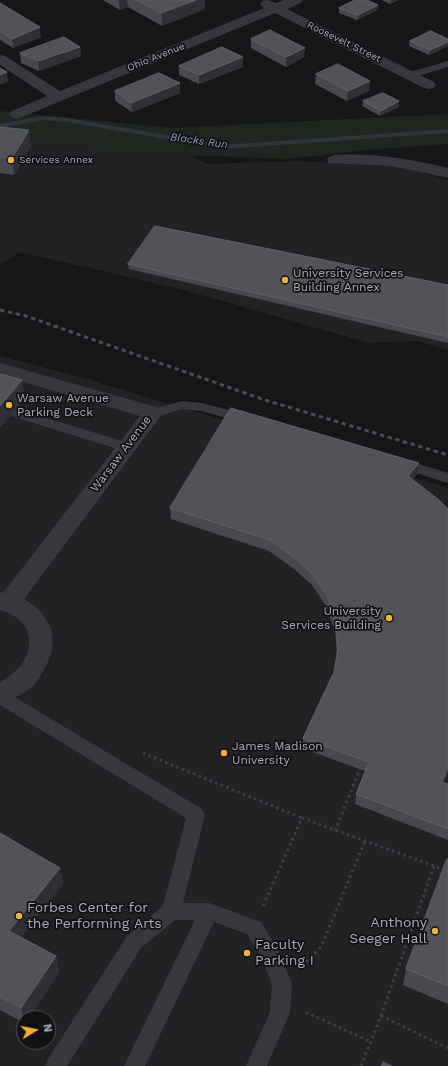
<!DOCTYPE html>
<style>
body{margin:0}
#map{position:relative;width:448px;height:1066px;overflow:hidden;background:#161618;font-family:"Work Sans",sans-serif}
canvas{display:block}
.north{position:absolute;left:16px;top:1010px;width:40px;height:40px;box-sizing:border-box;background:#111113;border:1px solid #4d4f55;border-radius:50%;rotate:80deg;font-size:11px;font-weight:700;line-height:16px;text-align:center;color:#a8adb8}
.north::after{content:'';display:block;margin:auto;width:14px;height:18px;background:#f2b134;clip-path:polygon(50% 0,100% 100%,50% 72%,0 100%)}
</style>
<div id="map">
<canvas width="448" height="1066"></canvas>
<div class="north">N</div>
</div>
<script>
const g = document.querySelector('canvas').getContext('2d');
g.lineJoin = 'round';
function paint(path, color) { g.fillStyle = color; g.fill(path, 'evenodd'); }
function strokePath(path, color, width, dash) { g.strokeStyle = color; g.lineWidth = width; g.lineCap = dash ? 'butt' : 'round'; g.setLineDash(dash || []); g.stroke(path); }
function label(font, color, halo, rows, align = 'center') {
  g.font = font + ' "Work Sans",sans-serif'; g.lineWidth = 3.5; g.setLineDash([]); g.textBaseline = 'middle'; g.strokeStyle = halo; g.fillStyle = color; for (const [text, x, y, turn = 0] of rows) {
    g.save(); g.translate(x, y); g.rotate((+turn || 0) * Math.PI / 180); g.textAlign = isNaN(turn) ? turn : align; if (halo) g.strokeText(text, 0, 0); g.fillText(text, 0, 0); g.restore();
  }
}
const built = new Path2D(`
 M0,119L174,146L206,164L299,161L397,166L448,180V350L416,341L369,343L184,290L20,252L0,265Z
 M0,356L77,376L448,488V1066H0ZM24,1018H48V1042H24Z`);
const green = new Path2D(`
 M0,111L172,128L448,114V144L378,149L288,159L133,153L0,136Z`);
const stream = new Path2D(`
 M42,116L67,118L223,145L448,129V133L223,149L67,122L42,120L0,128V124Z`);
const path = new Path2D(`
 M143,753L302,818
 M335,831L360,769
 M263,906L302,818L448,871
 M302,966L321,947L365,841
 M306,1012L371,1042
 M381,1016L448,1048
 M361,1066L381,1016L434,866`);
const lane = new Path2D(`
 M448,61V67L411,78L406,75L407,73Z
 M182,401L202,403L252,416L254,419L252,422L247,424L202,411L182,409L153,418L148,416L146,413L148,410Z
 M13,408L132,444L134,447L132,450L127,452L8,415L6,412L8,409Z
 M399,458L448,473V483L394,466L392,463L394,460Z
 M0,690L6,692L202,809L205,815L183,903H209L261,922L277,948L292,984L290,1012L267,1066H246L270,1012L272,984L262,959L247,934L214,922L145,1066H124L195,920H175L141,948L67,1066H45L48,1059L127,936L163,906L186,818L0,705Z`);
const street = new Path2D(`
 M267,0L276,3L284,0H303L301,3L287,9L434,82L436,85L434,88L429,89L424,88L275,13L22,117L17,119L12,117L9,114L12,111L47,96L0,65V55L5,56L60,91L264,8L260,4L262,1Z
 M335,155C374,153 410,159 448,168V178L392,166L329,163L327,160L329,157Z
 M0,363L160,408L163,413L24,599C53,615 61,643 43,671C40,676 37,682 33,686C24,694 11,699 0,703V682C35,665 43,622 0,610V592L3,593L140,416L0,375Z`);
const rail = new Path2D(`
 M0,310L26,316L265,400L448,455`);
const wall = new Path2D(`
 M103,0H205V9L162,26L128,7L120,10Z
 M382,0H399L390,4Z
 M0,3L41,37L13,48L0,40Z
 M378,5L377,10L357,20L339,13V8Z
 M251,39L304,57L286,67L251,48Z
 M448,39V46L429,55L409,46L410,41Z
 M80,47L81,56L39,71L21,63L20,53Z
 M179,66L243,67L199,84L179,75Z
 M316,74L369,91L347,101L315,84Z
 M180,83V93L132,112L115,101V91Z
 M363,101L399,107L380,116L362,106Z
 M0,127L31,146L14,175L0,173Z
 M128,264L448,285V343L129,269Z
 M419,463L418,473L413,479L444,783L448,784V840L355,804L356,794L365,771L302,748L303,738L334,672L337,655L335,631L326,606L312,585L293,568L269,551L171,519L170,508Z
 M0,833L60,868L63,884L21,937L56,956L59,972L29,1018H24V1023L0,1010Z
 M448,859V1004L403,985L406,969Z`);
const shadedWall = new Path2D(`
 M119,0H127L128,7L120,10Z
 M196,0H205V9L162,26L161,13Z
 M391,0H399L390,4Z
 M378,5L377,10L357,20L358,15Z
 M40,27L41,37L13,48L12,39Z
 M448,42V46L429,55L430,50Z
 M80,47L81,56L39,71L38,61Z
 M305,48L304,57L286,67V57Z
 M243,57V67L199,84V75Z
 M7,72L8,82L0,85V75Z
 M370,81L369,91L347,101L348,91Z
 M180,83V93L132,112L131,103Z
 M399,101V107L380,116L381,111Z
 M29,130L31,146L14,175L12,158Z
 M22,380L25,398L0,428V406Z
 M419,463L418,473L406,486L408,476Z
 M448,768V773L440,792L442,782Z
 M60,868L63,884L13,947L9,931Z
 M56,956L59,972L29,1018H24V1020L21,1008Z`);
const building = new Path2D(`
 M137,0H196L161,13Z
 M355,0H367L378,5L358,15L339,8Z
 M0,3L40,27L12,39L0,31Z
 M270,30L305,48L286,57L251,39Z
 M431,31L448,39V42L430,50L410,41Z
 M64,37L80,47L38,61L20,53Z
 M222,47L243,57L199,75L179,66Z
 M338,64L370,81L348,91L316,74Z
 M0,68L7,72L0,75Z
 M159,73L180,83L131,103L115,91Z
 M383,93L399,101L381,111L363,101Z
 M0,127L29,130L12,158L0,157Z
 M155,226L448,285V337L128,264Z
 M0,374L22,380L0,406Z
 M231,408L419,463L408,476L439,500L448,509V768L442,782L448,784V829L356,794L369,762L303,738L334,672L338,648L336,621L327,595L313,575L294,557L270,540L170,508Z
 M0,833L60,868L9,931L56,956L21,1008L0,997Z
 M447,859H448V986L406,969Z
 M383,1062L392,1066H382Z`);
const markers = [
 [11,160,4,"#f2b134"],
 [285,280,4,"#f2b134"],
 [9,405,4,"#f2b134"],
 [389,618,4,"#f2b134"],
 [224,753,4,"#f2b134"],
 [19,916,4,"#f2b134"],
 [435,931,4,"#f2b134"],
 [247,953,4,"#f2b134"]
];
const farStreetnames = [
 ["Roosevelt Street",344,42,26],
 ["Ohio Avenue",156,57,-22]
];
const farPoinames = [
 ["Services Annex",19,160]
];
const farWaternames = [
 ["Blacks Run",199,141,8]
];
const poiNames = [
 ["University Services",293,273],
 ["Building Annex",293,287],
 ["Warsaw Avenue",17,398],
 ["Parking Deck",17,412],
 ["University",381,611,"right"],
 ["Services Building",381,625,"right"],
 ["James Madison",232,746],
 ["University",232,760]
];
const streetNames = [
 ["Warsaw Avenue",121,454,-53]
];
const nearPoinames = [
 ["Forbes Center for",27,908],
 ["the Performing Arts",27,924],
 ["Anthony",427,923,"right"],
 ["Seeger Hall",427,939,"right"],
 ["Faculty",255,945],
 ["Parking I",255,961]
];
paint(built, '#222225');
paint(green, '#1e261f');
paint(stream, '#2c353c');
strokePath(path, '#3d3f44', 3, [2.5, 3.5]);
paint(lane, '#37383d');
paint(street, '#37383d');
strokePath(rail, '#4a4c52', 3, [4.5, 3.5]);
paint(wall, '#47494d');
paint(shadedWall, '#2f3033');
paint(building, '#525359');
strokePath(building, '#5f6168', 1);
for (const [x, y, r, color] of markers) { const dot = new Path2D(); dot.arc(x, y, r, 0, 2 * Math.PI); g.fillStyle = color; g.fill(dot); strokePath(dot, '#111113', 1.5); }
label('10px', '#a8adb8', '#111113', farStreetnames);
label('10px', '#a8adb8', '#111113', farPoinames, 'left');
label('italic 11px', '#7f9bb3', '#111113', farWaternames);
label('12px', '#a8adb8', '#111113', poiNames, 'left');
label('12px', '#a8adb8', '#111113', streetNames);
label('14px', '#a8adb8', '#111113', nearPoinames, 'left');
</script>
